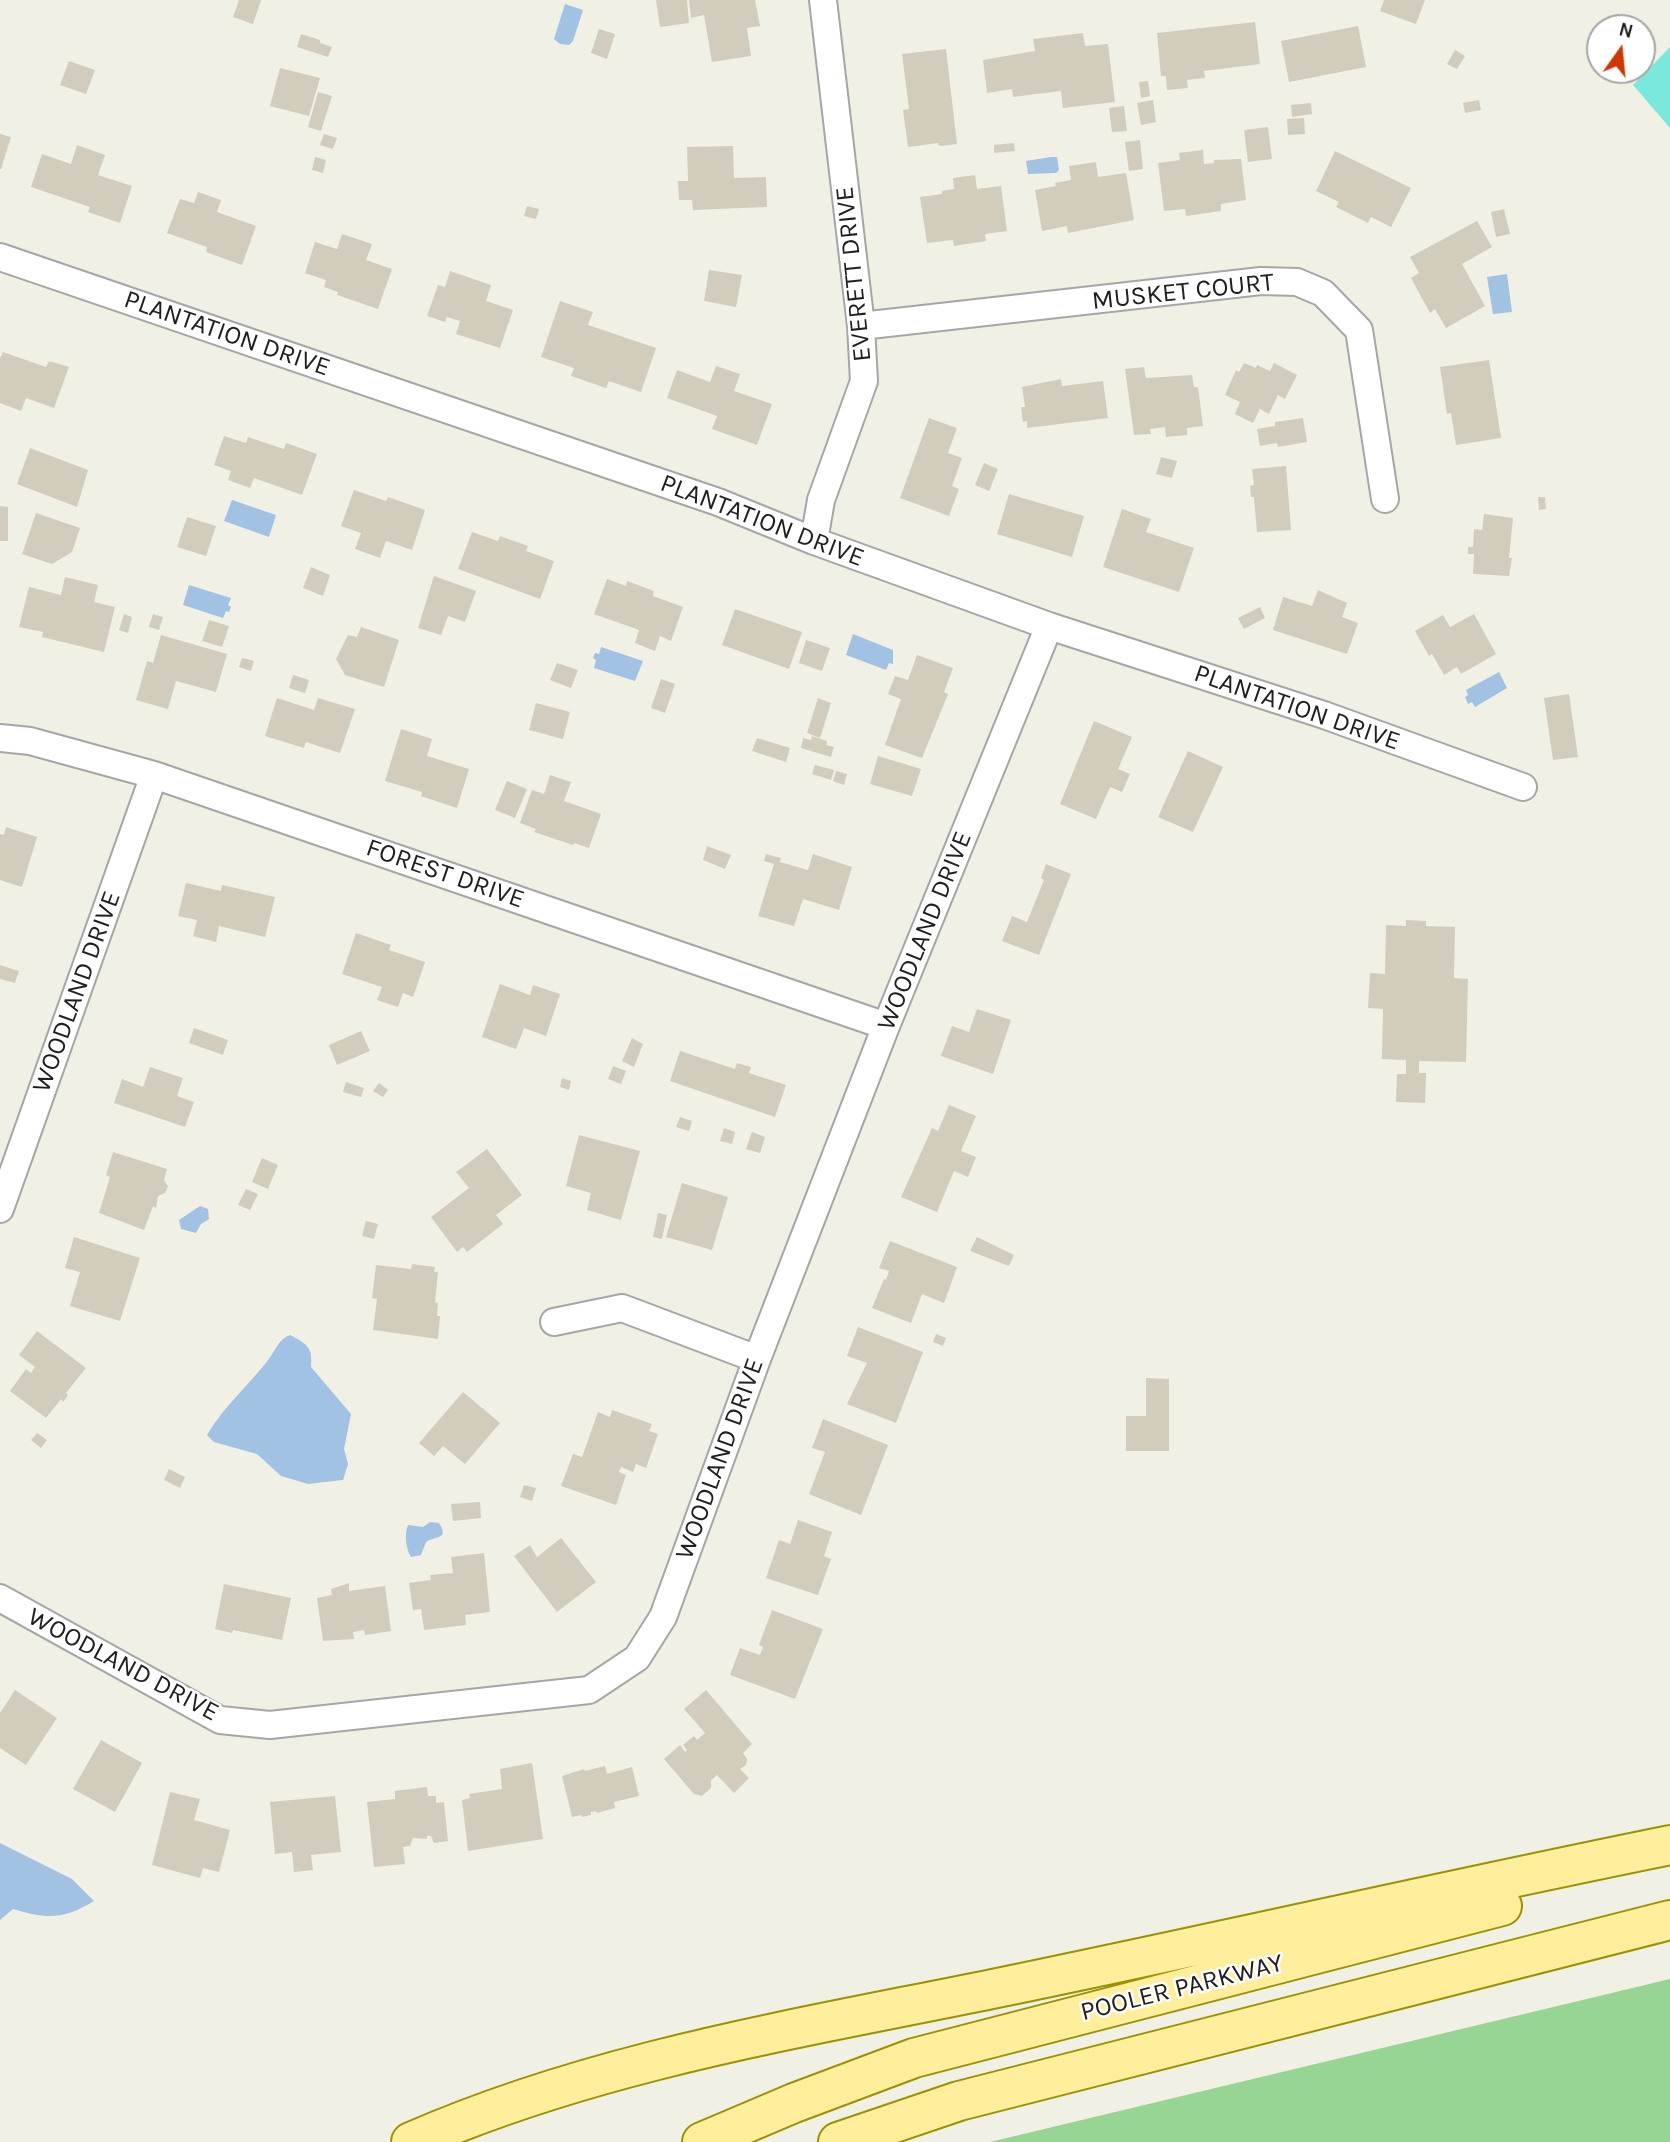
<!DOCTYPE html>
<style>
body{margin:0}
#map{position:relative;width:1670px;height:2142px;overflow:hidden;background:#f1f0e5;font-family:Karla,sans-serif}
canvas{display:block}
.north{position:absolute;left:1586px;top:14px;width:70px;height:70px;box-sizing:border-box;background:#fff;border:2px solid #a5a5a5;border-radius:50%;rotate:15deg;font-size:19px;font-weight:700;line-height:28px;text-align:center;color:#1f1f1f}
.north::after{content:'';display:block;margin:auto;width:24px;height:32px;background:#cf3800;clip-path:polygon(50% 0,100% 100%,50% 72%,0 100%)}
</style>
<div id="map">
<canvas width="1670" height="2142"></canvas>
<div class="north">N</div>
</div>
<script>
const g = document.querySelector('canvas').getContext('2d');
g.lineJoin = 'round';
function paint(path, color) { g.fillStyle = color; g.fill(path, 'evenodd'); }
function strokePath(path, color, width, dash) { g.strokeStyle = color; g.lineWidth = width; g.lineCap = dash ? 'butt' : 'round'; g.setLineDash(dash || []); g.stroke(path); }
function label(font, color, halo, rows, align = 'center') {
  g.font = font + ' Karla,sans-serif'; g.lineWidth = 5; g.setLineDash([]); g.textBaseline = 'middle'; g.strokeStyle = halo; g.fillStyle = color; for (const [text, x, y, turn = 0] of rows) {
    g.save(); g.translate(x, y); g.rotate((+turn || 0) * Math.PI / 180); g.textAlign = isNaN(turn) ? turn : align; if (halo) g.strokeText(text, 0, 0); g.fillText(text, 0, 0); g.restore();
  }
}
const forest = new Path2D(`
 M1670,1979V2142H990Z`);
const pitch = new Path2D(`
 M1670,47V128L1633,85Z`);
const water = new Path2D(`
 M565,4L583,10L573,41L569,45L560,44L554,39Z
 M1051,157H1057L1059,170L1056,173L1028,174L1026,161Z
 M1507,274L1512,312L1493,314L1487,277Z
 M232,500L276,515L269,537L224,521Z
 M189,585L231,598L228,605L231,607L229,612L226,611L223,618L183,605Z
 M853,634L893,650V664L889,663L886,670L846,655Z
 M601,647L643,661L635,681L594,668L596,660L593,658L595,653L599,654Z
 M1499,672L1507,688L1475,707L1472,702L1468,704L1465,697L1468,695L1466,690Z
 M200,1206L208,1209L209,1219L201,1224L196,1233L181,1229L179,1220Z
 M290,1335C307,1344 313,1347 311,1367L351,1414L344,1449L348,1464L343,1480L308,1484L281,1476L257,1454L214,1442L207,1435C224,1406 249,1385 269,1359C276,1349 279,1339 290,1335Z
 M430,1522L439,1523C450,1540 434,1536 426,1542L421,1555L411,1557C406,1549 404,1534 408,1525L423,1527Z
 M0,1843L72,1879L94,1901C63,1920 47,1919 13,1909L0,1920Z`);
const building = new Path2D(`
 M239,0H261L253,24L233,17Z
 M656,0H687L689,23L660,27Z
 M689,0H755L760,26L747,28L751,56L712,62L704,15L691,18Z
 M1384,0H1425L1416,24L1380,11Z
 M1255,22L1260,64L1204,71L1205,78L1187,80L1188,88L1167,90L1166,76H1161L1157,33Z
 M1358,26L1366,67L1289,82L1281,41Z
 M599,29L615,34L607,59L591,53Z
 M1083,33L1085,46L1108,44L1115,102L1063,108L1061,91L1013,97L1012,89L987,93L983,60L1035,51L1033,39Z
 M301,34L320,40V43L332,47L328,57L297,47Z
 M946,49L957,144L939,146L938,143L908,147L903,110L909,109L902,54Z
 M1455,50L1465,56L1457,69L1447,64Z
 M69,61L95,70L86,94L60,85Z
 M280,68L320,78L309,116L270,106Z
 M1148,81L1150,96L1141,98L1139,82Z
 M318,92L332,96L321,131L308,127Z
 M1153,100L1156,122L1141,125L1137,103Z
 M1479,100L1481,110L1465,113L1463,103Z
 M1311,103L1312,114L1292,117L1291,105Z
 M1124,106L1127,131L1112,132L1109,108Z
 M1304,118L1305,134L1288,135L1287,119Z
 M1268,127L1272,159L1248,162L1244,130Z
 M0,134L11,137L1,169H0Z
 M324,134L337,138L333,149L320,145Z
 M1140,140L1143,169L1129,171L1125,142Z
 M1014,143L1015,151L994,153V145Z
 M77,145L105,155L98,175L132,186L120,223L88,212L90,207L31,187L42,154L71,164Z
 M733,146L734,178L766,177L767,207L693,210L692,200H679L678,181H688L687,147Z
 M1203,150L1204,164L1214,163V160L1241,159L1246,200L1221,204V211L1186,216L1185,209L1164,211L1158,163L1180,160L1179,153Z
 M1335,151L1411,188L1391,227L1371,217L1368,223L1336,207L1339,202L1316,191Z
 M315,157L326,160L323,173L312,170Z
 M1096,162L1098,177L1126,173L1134,220L1068,233L1067,226L1042,231L1035,190L1056,186L1055,183L1071,180L1069,166Z
 M975,175L977,189L1001,186L1007,231L985,234L986,241L954,246L953,240L927,243L920,197L942,194V191L954,189L953,178Z
 M198,192L221,200L217,212L256,226L242,265L206,252L207,247L167,233L180,199L194,203Z
 M527,206L539,209L536,219L524,216Z
 M1504,209L1510,234L1496,237L1491,212Z
 M1477,221L1492,247L1462,264L1485,306L1446,328L1435,309L1430,313L1411,278L1419,273L1410,257Z
 M342,234L372,244L366,260L392,269L378,309L337,295L338,292L324,287L326,280L305,273L315,242L337,249Z
 M709,270L742,275L736,307L704,301Z
 M450,271L491,285L486,301L513,310L500,348L456,334L460,321L447,317L445,322L427,316L438,285L445,287Z
 M560,301L593,312L588,325L656,348L641,392L609,381L606,388L571,376L574,368L541,357Z
 M3,352L46,367L49,361L69,367L54,408L26,398L21,411L0,403V358Z
 M1489,360L1501,438L1456,445L1451,413L1447,414L1440,367Z
 M1244,363L1256,368L1257,365L1270,371L1274,363L1297,375L1285,399L1278,395L1269,414L1260,409L1253,423L1235,414L1240,402L1225,395L1236,370L1239,372Z
 M716,366L740,374L734,391L772,404L757,445L712,429L717,416L667,398L677,370L710,382Z
 M1144,367L1146,378L1192,375L1194,387H1198L1203,426L1187,428V435L1166,437L1165,427L1150,429L1151,434L1134,435L1125,369Z
 M1061,379L1062,386L1103,381L1108,418L1027,428V421L1023,422L1021,407H1025L1022,387Z
 M929,418L957,428L948,453L962,458L952,486L959,489L949,516L900,498Z
 M1303,418L1307,442L1278,447L1277,443L1260,446L1257,429L1275,426V422Z
 M224,436L246,443L248,437L284,449L286,443L317,454L302,495L254,478L250,488L228,480L231,471L214,465Z
 M30,448L88,470L77,507L17,484Z
 M1161,457L1177,461L1172,478L1156,474Z
 M984,463L998,469L989,491L975,485Z
 M1286,466L1291,530L1257,532L1254,497H1251L1250,486L1254,485L1252,469Z
 M354,490L386,501L388,497L425,510L412,550L386,541L380,558L355,549L361,533L341,526Z
 M1009,494L1084,516L1072,557L997,534Z
 M1538,497H1545L1546,509L1539,510Z
 M0,506L8,507V541H0Z
 M1122,509L1151,519L1146,532L1194,548L1179,592L1103,567Z
 M36,513L80,528L72,552L52,564L22,554Z
 M1484,514L1513,518L1509,558H1512L1509,576L1473,574L1474,554H1468V547H1473L1474,529L1482,530Z
 M187,517L216,526L206,556L177,547Z
 M472,532L498,541L500,536L528,546L526,551L554,561L540,599L458,569Z
 M311,567L330,575L323,596L303,588Z
 M434,576L476,591L465,622L448,616L441,635L418,628Z
 M65,577L98,585L94,602L115,607L104,652L42,637L43,632L19,627L29,587L61,595Z
 M607,579L626,586L627,581L654,591L653,596L683,607L671,641L660,636L655,651L635,643L639,630L594,614Z
 M1318,590L1347,603L1342,617L1358,623L1347,654L1273,630L1283,597L1312,606Z
 M1260,607L1265,618L1244,629L1238,618Z
 M735,609L802,632L789,669L722,645Z
 M124,614L132,617L128,633L119,630Z
 M153,614L163,617L159,630L149,627Z
 M1474,614L1496,654L1461,674L1457,667L1444,675L1432,654L1429,656L1415,631L1443,615L1450,627Z
 M209,620L229,626L222,647L202,641Z
 M361,627L399,640L384,687L345,675L336,659L348,635L357,637Z
 M161,635L227,654L216,692L176,681L168,709L136,700L147,661L153,663Z
 M806,640L830,648L822,671L799,663Z
 M917,655L953,668L944,692L948,694L922,758L885,745L901,699L888,694L895,676L908,680Z
 M242,658L254,661L251,671L239,667Z
 M557,663L578,670L571,688L550,680Z
 M293,675L309,680L305,693L289,688Z
 M661,679L675,684L665,713L651,708Z
 M1569,694L1578,757L1553,760L1544,698Z
 M277,698L314,710L318,698L355,709L340,753L306,742L304,748L265,736Z
 M818,698L831,703L820,738L807,733Z
 M536,703L570,712L563,739L529,730Z
 M1094,721L1132,737L1118,769L1130,774L1122,792L1110,787L1096,819L1060,804Z
 M401,729L432,739L427,756L469,769L457,808L421,796L422,792L385,781Z
 M812,736L827,741L826,745L834,747L831,757L801,748L803,738L811,740Z
 M757,738L790,748L786,762L752,751Z
 M1188,751L1223,767L1193,832L1158,817Z
 M878,756L921,769L912,796L870,784Z
 M815,765L834,770L831,780L812,774Z
 M836,771L847,774L844,785L833,781Z
 M550,775L571,782L564,801L601,814L589,848L574,843L573,845L534,832L536,829L520,823L532,790L544,794Z
 M507,781L527,789L515,818L495,810Z
 M6,827L37,837L22,887L0,880V834L4,835Z
 M707,846L731,855L725,869L703,860Z
 M766,854L781,858L780,862L808,870L813,854L852,867L839,910L803,899L794,926L758,916L774,864L764,861Z
 M1046,864L1071,874L1039,955L1002,941L1012,916L1027,922L1044,880L1041,878Z
 M186,883L221,891L222,885L275,897L265,937L219,926L216,942L193,936L197,920L178,916Z
 M1406,920L1426,921V926L1455,927L1454,978L1468,979L1466,1062L1419,1061V1073H1426L1425,1103L1396,1102L1397,1074H1406V1060L1382,1059L1383,1009L1368,1008L1370,973L1385,974L1386,925L1406,926Z
 M356,933L391,945L389,950L425,962L413,997L403,993L398,1007L377,1000L382,987L342,974Z
 M0,965L19,971L15,983L0,979Z
 M500,984L530,995L533,985L560,994L546,1036L524,1028L516,1049L482,1037Z
 M977,1009L1011,1020L993,1074L941,1056L952,1026L969,1032Z
 M194,1028L228,1040L223,1055L189,1043Z
 M361,1031L370,1051L337,1065L329,1045Z
 M632,1038L643,1044L634,1067L622,1061Z
 M680,1051L735,1069L737,1063L751,1067L749,1073L786,1085L775,1117L670,1081Z
 M613,1066L626,1071L621,1084L608,1079Z
 M150,1067L183,1078L177,1096L194,1102L185,1127L114,1103L122,1079L143,1087Z
 M562,1078L571,1081L569,1090L560,1087Z
 M346,1082L364,1088L361,1097L343,1092Z
 M379,1083L388,1090L383,1097L373,1091Z
 M949,1105L976,1116L961,1151L976,1157L968,1177L954,1171L937,1212L901,1197L932,1128L938,1131Z
 M680,1117L692,1121L689,1131L676,1127Z
 M724,1128L735,1132L732,1144L720,1141Z
 M752,1132L765,1137L760,1153L746,1149Z
 M579,1135L640,1151L621,1220L587,1210L591,1193L566,1186Z
 M487,1149L522,1195L496,1215L503,1224L467,1252L463,1247L457,1252L431,1217L469,1188L456,1172Z
 M113,1152L167,1169L164,1180L168,1186L165,1193L158,1196L156,1208L153,1206L144,1230L99,1213L110,1177L106,1175Z
 M262,1158L278,1165L268,1189L252,1182Z
 M682,1183L728,1197L712,1250L666,1237Z
 M246,1189L258,1194L250,1210L238,1205Z
 M658,1213L667,1215L662,1239L653,1237Z
 M366,1221L378,1224L374,1239L362,1236Z
 M74,1237L140,1258L120,1321L70,1306L80,1272L65,1268Z
 M977,1237L1014,1255L1009,1266L970,1251Z
 M890,1241L957,1267L944,1303L922,1294L911,1323L872,1308L884,1279L886,1280L889,1271L879,1268Z
 M412,1264L435,1267L434,1272H438L435,1302L438,1303L437,1316H440L438,1339L373,1330L377,1299L372,1298L376,1265L411,1269Z
 M858,1327L923,1352L896,1423L847,1404L867,1363L847,1356Z
 M37,1331L86,1368L66,1393L68,1395L63,1402L61,1399L46,1418L10,1391L26,1369L31,1373L35,1367L19,1355Z
 M936,1334L946,1338L943,1346L933,1342Z
 M1146,1378L1169,1379V1451H1126V1416H1146Z
 M463,1392L500,1423L465,1464L443,1446L434,1456L419,1443Z
 M612,1410L652,1424L649,1431L658,1434L646,1468L636,1464L633,1472L621,1467L619,1472L626,1475L616,1505L561,1486L573,1454L582,1457L598,1412L610,1417Z
 M823,1419L888,1445L861,1515L809,1494L825,1452L812,1448Z
 M37,1433L47,1440L41,1448L31,1440Z
 M169,1469L185,1477L180,1488L164,1480Z
 M524,1485L536,1488L532,1501L520,1497Z
 M480,1502L481,1518L453,1521L451,1504Z
 M798,1520L832,1532L824,1556L831,1559L818,1595L766,1578L779,1540L790,1544Z
 M561,1538L596,1582L557,1612L514,1556L530,1545L537,1557Z
 M484,1553L490,1612L465,1615L466,1625L424,1630L421,1609L413,1610L409,1583L431,1580L430,1575L453,1573L451,1557Z
 M349,1583V1591L385,1586L391,1631L365,1635L364,1630L353,1632L354,1639L323,1641L317,1598L332,1595L331,1589Z
 M224,1584L291,1598L282,1640L233,1630L232,1633L215,1629Z
 M772,1610L823,1629L795,1699L730,1675L740,1648L760,1655L763,1647L759,1645Z
 M15,1690L57,1718L26,1765L0,1748V1713Z
 M706,1690L752,1744L743,1753L747,1759L746,1765L740,1769L749,1778L734,1793L717,1775L711,1780V1788L702,1796L694,1794L664,1759L680,1745L685,1752L687,1750L683,1745L694,1736L697,1740L705,1733L684,1709Z
 M101,1740L142,1763L115,1812L73,1789Z
 M532,1763L543,1839L468,1851L462,1800L470,1798L469,1794L502,1789L500,1769Z
 M605,1766L607,1774L632,1767L639,1796L614,1802L615,1808L597,1813L596,1811L591,1812V1815L582,1817L581,1815L572,1817L562,1776L584,1769L585,1771Z
 M427,1787L428,1796H436V1803L444,1802L448,1841L434,1843L431,1836H427V1839L413,1838L410,1846L403,1847L405,1864L374,1867L367,1802L395,1799V1791Z
 M170,1792L200,1799L194,1820L230,1830L219,1872L203,1868L200,1878L152,1865Z
 M335,1796L341,1852L311,1855L313,1870L294,1872L292,1852L275,1854L270,1802Z`);
const street = new Path2D(`
 M0,257L718,502L814,541L1049,626L1324,715L1523,787
 M861,326L1261,281L1297,282L1323,293L1359,330L1385,499
 M814,541L821,500L864,381L861,326L823,0
 M0,738L30,741L154,775L886,1026
 M0,1209L154,775
 M554,1322L622,1308L757,1359
 M0,1598L220,1720L270,1725L589,1690L637,1658L663,1617L757,1359L886,1026L1049,626`);
const primary = new Path2D(`
 M411,2142C598,2060 803,2028 1002,1987C1225,1941 1447,1890 1670,1845
 M702,2142L794,2103L914,2058L1502,1906
 M838,2142L959,2101L1670,1920`);
const streetNames = [
 ["EVERETT DRIVE",854,274,-96],
 ["MUSKET COURT",1183,292,-6],
 ["PLANTATION DRIVE",227,334,19],
 ["PLANTATION DRIVE",762,521,21],
 ["PLANTATION DRIVE",1297,708,19],
 ["FOREST DRIVE",445,874,19],
 ["WOODLAND DRIVE",925,931,-68],
 ["WOODLAND DRIVE",77,992,-70],
 ["WOODLAND DRIVE",720,1459,-70],
 ["WOODLAND DRIVE",123,1665,28],
 ["POOLER PARKWAY",1182,1988,-14]
];
paint(forest, '#97d595');
paint(pitch, '#7be8dc');
paint(water, '#a1c2e3');
paint(building, '#d2ccbd');
strokePath(street, '#a6a6a6', 30);
strokePath(primary, '#9b9200', 42);
strokePath(street, '#fff', 26);
strokePath(primary, '#ffef9c', 38);
label('26px', '#1f1f1f', '#fff', streetNames);
</script>
